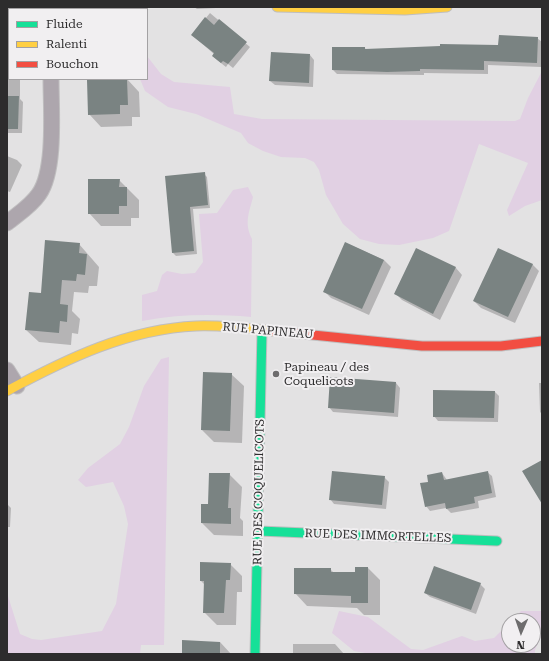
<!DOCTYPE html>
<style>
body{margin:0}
#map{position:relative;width:549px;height:661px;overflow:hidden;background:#e3e2e3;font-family:"Roboto Serif",serif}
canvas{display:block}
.frame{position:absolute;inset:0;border:8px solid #2d2c2d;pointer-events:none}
.legend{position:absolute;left:8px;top:8px;width:140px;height:72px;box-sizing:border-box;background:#f1eff1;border:1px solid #a3a1a3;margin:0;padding:5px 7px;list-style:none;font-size:12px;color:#2d2c2d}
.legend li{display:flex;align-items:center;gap:8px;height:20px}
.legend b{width:20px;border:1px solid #a3a1a3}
.north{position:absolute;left:501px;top:613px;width:40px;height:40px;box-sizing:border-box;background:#f1eff1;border:1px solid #a3a1a3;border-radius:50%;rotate:182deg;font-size:11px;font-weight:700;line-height:16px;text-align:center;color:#2d2c2d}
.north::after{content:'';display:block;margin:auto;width:14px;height:18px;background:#6d6c6d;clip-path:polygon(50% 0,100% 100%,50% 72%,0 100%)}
</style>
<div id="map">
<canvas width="549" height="661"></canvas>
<div class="frame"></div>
<ul class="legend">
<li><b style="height:5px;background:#16e098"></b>Fluide</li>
<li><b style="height:5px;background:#ffcf43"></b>Ralenti</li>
<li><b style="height:5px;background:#f24e42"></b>Bouchon</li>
</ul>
<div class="north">N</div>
</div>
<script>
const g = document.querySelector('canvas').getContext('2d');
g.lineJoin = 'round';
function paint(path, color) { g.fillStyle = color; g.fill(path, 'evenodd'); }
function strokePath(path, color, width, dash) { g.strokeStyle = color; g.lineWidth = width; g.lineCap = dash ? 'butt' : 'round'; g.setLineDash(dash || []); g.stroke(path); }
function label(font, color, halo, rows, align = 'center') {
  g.font = font + ' "Roboto Serif",serif'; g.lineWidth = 4; g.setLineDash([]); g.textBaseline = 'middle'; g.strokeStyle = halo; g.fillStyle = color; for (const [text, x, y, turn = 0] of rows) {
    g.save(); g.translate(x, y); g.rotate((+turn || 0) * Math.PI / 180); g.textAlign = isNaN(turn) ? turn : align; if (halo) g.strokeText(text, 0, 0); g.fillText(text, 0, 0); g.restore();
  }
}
const green = new Path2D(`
 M147,56L161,74L174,82L230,87L234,114L262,119L515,121L520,119L528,98L542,71V200L525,206L509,216L507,210L528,163L479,144L449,231L433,238L399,245L379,244L360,239L343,224L326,195L319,170L314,162L305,158L281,157L263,151L248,143L241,133L196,114L168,107L145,91L140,79H147Z
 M248,187L253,197C249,213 244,223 252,239L251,317C214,314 179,314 142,321V295L157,291L162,275L167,271L182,274L195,273L203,262L199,214L217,213L233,190Z
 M169,357L164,645H141L140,654H7V593L20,634L32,639L41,640L102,631L116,604L128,524L124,506L113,482L86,487L78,480L88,468L120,444L129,427L144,386L161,359Z
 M339,611L368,617L411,649L423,650L462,636L475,641L494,638L509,623V645H533V621H511L521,611H542V634L535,650V654H371L354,651L332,633Z`);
const shadow = new Path2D(`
 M194,7H216V8L197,9Z
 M210,13L250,47L233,68L228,64L226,67L217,60L213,56L214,54L192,35Z
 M537,38L542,42L541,67L488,65V74L424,73V75L337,74L333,70L365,48L366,50L499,46Z
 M7,45H9V79H20V99L23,102L22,133H7Z
 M310,55L314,60L313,87L275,85L270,81Z
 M92,79H127L139,92L140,117H132V126L101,127L89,114Z
 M7,156L17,160L22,165L10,192L7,191Z
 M204,174L207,177L210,208L193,209L197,254L176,256L173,253L166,177Z
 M119,180L139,200V218H131V226H101L89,213Z
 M346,243L384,260L391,267L369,315L331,298L324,291Z
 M79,244L99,267L97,286H89L88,293L74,292L72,311L80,319L78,334L72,333L71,345L39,342L26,330L42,294Z
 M417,249L456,268L462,275L440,320L402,300L395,293Z
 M532,264L539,271L515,323L481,308L474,301Z
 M231,374L244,386L242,443L214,442L202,430Z
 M396,383L400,388L398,417L333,412L329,407Z
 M539,383H542V414L540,412Z
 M495,392L499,396L498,422L438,421L434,416Z
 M487,472L492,476L496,497L478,501L479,508L451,513L446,508L430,511L426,506L429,483L442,473L447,480Z
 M229,474L242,487L240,518L243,521V536L214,535L202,523L209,505Z
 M384,477L389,482L386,509L334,504L330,499Z
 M7,504L11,508L10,527H7Z
 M230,564L242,576V592H237L236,625H217L204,612L205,585L201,581Z
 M368,568L380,580V615H364L357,608L307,606L295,593L330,569L334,573H356Z
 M480,584L485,589L476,614L430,597L425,593Z
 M220,642L231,654H183Z
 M293,644H335L344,654H293Z`);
const building = new Path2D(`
 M205,17L214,25L219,19L247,42L228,64L223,61L221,63L212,56L214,53L191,35Z
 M499,35L538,37L537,63L484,61V70L420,69V71L387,72L332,70V47H365V49L440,46V44L498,45Z
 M271,52L310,54L309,83L269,81Z
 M127,79L128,105H120V114L88,115L87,80Z
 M7,96H19L18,129H7Z
 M205,172L208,205L190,207L194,251L172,253L165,176Z
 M88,179H120L119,187H127V206H119V214H88Z
 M45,240L80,243L79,253L87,254L85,275L77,274L76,281L62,280L60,304L68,305L67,322L60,321L59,333L25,330L29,292L41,293Z
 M345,242L384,260L362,309L323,292Z
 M416,248L456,267L433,314L394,294Z
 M498,248L533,264L508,317L473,301Z
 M203,372L232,373L230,431L201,430Z
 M330,377L396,382L394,413L328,408Z
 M433,390L495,391L494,418L433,417Z
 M542,460V504L522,471Z
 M332,471L385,476L382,505L329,500Z
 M488,471L492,493L474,497L475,503L446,509L445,503L425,507L420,483L428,482L427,475L442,472L444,480Z
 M209,473H230L228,508H231V524L201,523V504H208Z
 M200,562L231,563L230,580H226L224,613H203L204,581H200Z
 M434,566L481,583L471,610L424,593Z
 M355,567H368V603H351V596L294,594V568H331V572H355Z
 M182,640L220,642V654H182Z`);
const street = new Path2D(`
 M38,7L39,9
 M7,223C18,214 31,206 39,194C56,170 51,109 51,79
 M7,370L17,386`);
const fast = new Path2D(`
 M259,531L497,541
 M255,654L262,330`);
const slow = new Path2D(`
 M277,7L405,10L447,7
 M7,391C66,359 128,329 196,326C222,325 247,328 273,331`);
const jam = new Path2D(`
 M273,331L422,346H501L542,341`);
const markers = [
 [276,374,4,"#6d6c6d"]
];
const streetNames = [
 ["RUE PAPINEAU",268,331,5],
 ["RUE DES COQUELICOTS",259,492,-89],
 ["RUE DES IMMORTELLES",378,536,2]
];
const poiNames = [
 ["Papineau / des",284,367],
 ["Coquelicots",284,381]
];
paint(green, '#e1d0e3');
paint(shadow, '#0003');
paint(building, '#7a8382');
strokePath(street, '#bfbebf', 17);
strokePath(fast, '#bfbebf', 11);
strokePath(slow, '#bfbebf', 11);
strokePath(jam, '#bfbebf', 11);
strokePath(street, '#ada6ad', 15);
strokePath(fast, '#16e098', 9);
strokePath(slow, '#ffcf43', 9);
strokePath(jam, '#f24e42', 9);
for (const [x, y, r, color] of markers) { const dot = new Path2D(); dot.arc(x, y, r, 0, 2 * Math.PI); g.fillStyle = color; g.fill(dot); strokePath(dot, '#f1eff1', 1.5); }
label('12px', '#2d2c2d', '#f1eff1', streetNames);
label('12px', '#2d2c2d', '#f1eff1', poiNames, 'left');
</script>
